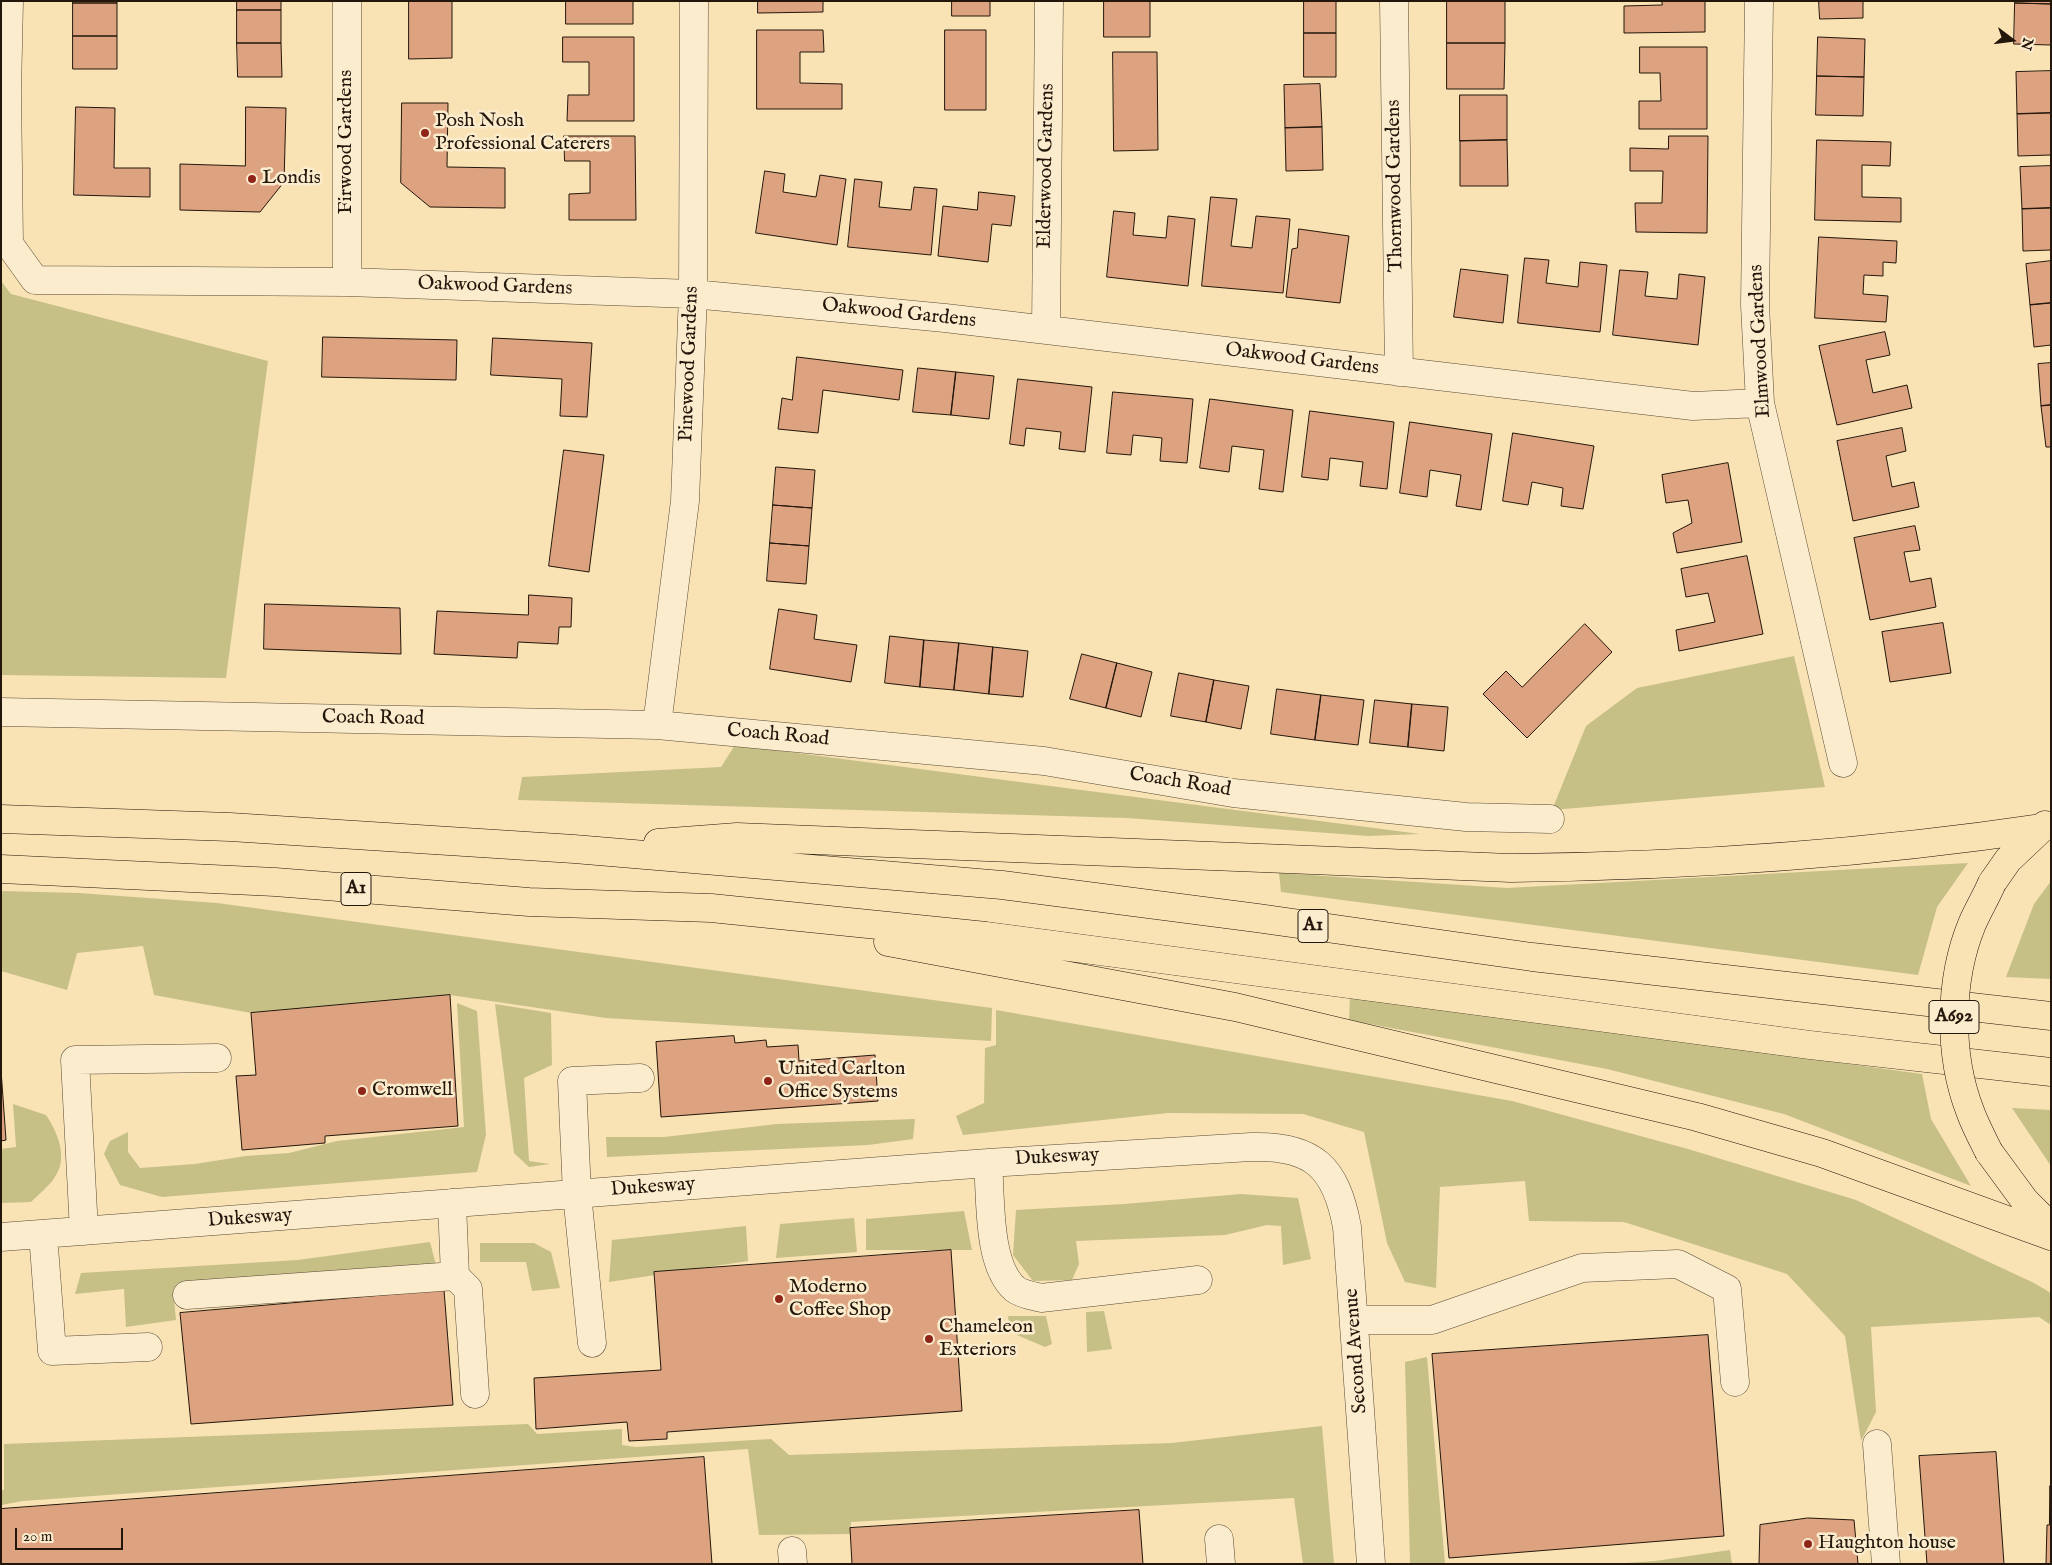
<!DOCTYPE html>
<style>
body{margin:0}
#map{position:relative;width:2052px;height:1565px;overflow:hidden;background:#f9e2b4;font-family:"IM FELL English",serif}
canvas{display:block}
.frame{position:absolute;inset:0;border:2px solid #23160b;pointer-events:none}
.north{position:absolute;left:1987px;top:15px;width:50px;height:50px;-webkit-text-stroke:4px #fbecce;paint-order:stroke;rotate:105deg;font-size:14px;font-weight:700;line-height:20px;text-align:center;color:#23160b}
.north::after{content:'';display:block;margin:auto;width:18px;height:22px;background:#23160b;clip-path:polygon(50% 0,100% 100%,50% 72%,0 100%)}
.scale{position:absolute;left:15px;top:1528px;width:108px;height:22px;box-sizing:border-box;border:2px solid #23160b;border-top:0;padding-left:6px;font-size:15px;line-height:18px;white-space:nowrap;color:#23160b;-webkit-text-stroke:4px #fbecce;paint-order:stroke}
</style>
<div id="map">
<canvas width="2052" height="1565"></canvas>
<div class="frame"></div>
<div class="north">N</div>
<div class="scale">20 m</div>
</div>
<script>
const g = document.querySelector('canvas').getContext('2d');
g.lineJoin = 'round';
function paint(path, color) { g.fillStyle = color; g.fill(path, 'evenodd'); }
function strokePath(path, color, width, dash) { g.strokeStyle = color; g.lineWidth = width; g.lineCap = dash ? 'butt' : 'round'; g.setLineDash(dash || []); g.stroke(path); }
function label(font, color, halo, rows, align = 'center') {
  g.font = font + ' "IM FELL English",serif'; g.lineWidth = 5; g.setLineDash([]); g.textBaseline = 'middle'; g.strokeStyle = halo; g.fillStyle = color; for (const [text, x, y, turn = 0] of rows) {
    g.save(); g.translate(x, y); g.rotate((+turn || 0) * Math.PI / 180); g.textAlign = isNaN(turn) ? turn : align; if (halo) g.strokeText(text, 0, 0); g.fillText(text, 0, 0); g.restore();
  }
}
const green = new Path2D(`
 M1,281L11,294L268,361L226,678L1,675Z
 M1794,656L1825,787L1552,810L1586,726L1637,688Z
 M735,745L1420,834L1368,836L1127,818L518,800L522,777L721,767Z
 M1968,863L1937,907L1918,975L1281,892L1279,873L1507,888Z
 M2051,881V979L2006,977L2034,904Z
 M1,891L79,893L217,903L992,1008L991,1041L606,1018L450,995L251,1013L154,995L143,946L77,953L67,990L1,971Z
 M1350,996L1922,1074L1931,1119L1971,1186L1784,1114L1607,1069L1349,1020Z
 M457,1003L477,1011L486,1135L477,1172L162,1197L120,1185L104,1154L110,1141L128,1132V1152L140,1168L195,1164L246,1156L289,1153L337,1141L464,1127Z
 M495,1004L551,1013L552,1065L524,1078L529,1161L550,1164L529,1167L514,1153Z
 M996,1010L1512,1101L1688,1149L1856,1200L2034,1283L2051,1293V1325L2039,1317L1871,1327L1876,1412L1861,1441L1845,1336L1787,1274L1624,1222L1529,1221L1525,1181L1440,1187L1436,1288L1405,1282L1387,1243L1364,1132L1303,1114L1168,1113L963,1135L956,1116L984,1103L985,1048L996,1045Z
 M13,1104L46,1115C57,1131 68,1157 56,1175C51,1185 39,1194 31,1202L1,1203V1149L16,1147Z
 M2012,1108L2051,1110V1166Z
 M915,1119L913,1139L868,1145L607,1157L606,1137H664L777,1124Z
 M1241,1194L1298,1198L1311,1259L1283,1265L1281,1226L1267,1225L1225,1235L1076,1241L1079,1264L1072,1280L1033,1281L1013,1255L1016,1210L1124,1204Z
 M964,1211L972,1250H866V1219Z
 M854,1218L857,1252L776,1258L780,1224Z
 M746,1226L748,1261L609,1282L612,1240Z
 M430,1242L436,1265L356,1270L173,1289L176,1320L126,1327L124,1289L75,1294L81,1273L298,1260Z
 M480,1243H534L551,1252L560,1288L532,1291L526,1262H480Z
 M1104,1311L1112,1349L1087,1352L1086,1312Z
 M1008,1316H1046L1052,1344L1045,1347L1010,1332Z
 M1427,1357L1445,1564H1410L1405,1362Z
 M528,1424L537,1434L622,1429V1445L636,1447L771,1439L789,1455L1172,1443L1322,1426L1334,1564H1303L1294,1498L851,1522L850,1534L759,1535L748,1449L23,1501L1,1505V1490H4V1444Z
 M1730,1550L1732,1564H1611L1655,1561Z`);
const building = new Path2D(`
 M73,1H117V3H73Z
 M237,1H281V10H237Z
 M409,1H452V58L409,59Z
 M566,1H633V24H566Z
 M758,1H823V12L758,13Z
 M952,1H990V16H952Z
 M1104,1H1150V37H1104Z
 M1304,1H1336V33H1304Z
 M1447,1H1505V43H1447Z
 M1662,1H1705V32L1624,33V6L1662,5Z
 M1819,1H1863V18L1820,19Z
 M2015,1H2051V4L2015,3Z
 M73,3H117V36H73Z
 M2015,3L2051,4V45L2014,44Z
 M237,10H281V43H237Z
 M757,30H823L824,52H800V83L842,84V109H757Z
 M945,30H986V110H945Z
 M1304,33H1336V77H1304Z
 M73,36H117V69H73Z
 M563,37H634V121H567L568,95H589V62H563Z
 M1818,37L1865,39L1864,77L1817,76Z
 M237,43H281L282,77H238Z
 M1447,43H1505L1504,89H1447Z
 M1640,47H1707V129H1639V101H1661L1660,73H1640Z
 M1113,52H1157L1158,150L1114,151Z
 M2051,71V113L2017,114L2016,72Z
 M1817,76L1864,77L1863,116L1816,115Z
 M1320,84L1322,127L1285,128L1284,85Z
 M1460,95H1507V140L1460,141Z
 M402,103H448L447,167L505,168V208L430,207L401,183Z
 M76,107L115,108L114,168H150V197L74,195Z
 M246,107L286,108L284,182L260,212L180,210V164L245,166Z
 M2051,113V155L2018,156L2017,114Z
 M1322,127L1323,170L1286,171L1285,128Z
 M564,136H635L636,220H569V194L590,193V161H565Z
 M1669,136H1708L1707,233L1636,232L1635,203H1662L1663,171H1630V148L1668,149Z
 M1507,140L1508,186H1460V141Z
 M1817,140L1891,142L1890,166L1862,165V197L1901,198V222L1815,220Z
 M2051,166V208L2022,209L2020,167Z
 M765,171L785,174L783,192L816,197L820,175L846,179L837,245L756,233Z
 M855,179L882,182L879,207L911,210L914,187L937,189L931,255L848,247Z
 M979,192L1015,196L1011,226L992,224L988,262L938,256L943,206L977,210Z
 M1211,197L1237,199L1231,246L1252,248L1256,216L1290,219L1283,293L1202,286Z
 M2051,208V250L2023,251L2022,209Z
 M1114,211L1135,213L1133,235L1166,238L1168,216L1195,219L1188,286L1107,277Z
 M1299,229L1349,236L1340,303L1286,297L1292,249L1297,248Z
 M1819,237L1897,241L1896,263L1883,262V276L1864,275L1863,294L1888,296L1886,322L1815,318Z
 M1525,258L1549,260L1546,283L1578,287L1580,262L1607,265L1600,332L1518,323Z
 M2051,261V303L2030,305L2026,264Z
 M1461,269L1508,275L1503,323L1454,317Z
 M1620,270L1648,272L1645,296L1677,299L1679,274L1705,277L1698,345L1613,335Z
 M2051,303V345L2034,347L2030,305Z
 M1885,332L1890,355L1866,360L1873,393L1907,385L1912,408L1837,425L1819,346Z
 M323,337L457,340L456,380L322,377Z
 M493,338L592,343L587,417L560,416L562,379L491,375Z
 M797,357L903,370L899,400L823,390L818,433L778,429L782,398L792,400Z
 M2051,363V405L2041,406L2038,364Z
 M918,368L956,372L951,415L913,412Z
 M956,372L994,376L989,419L951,415Z
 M1018,379L1092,387L1085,452L1059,449L1061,432L1026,428L1024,446L1010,444Z
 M1113,392L1193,399L1187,463L1160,461L1162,438L1133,435L1131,455L1107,453Z
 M1210,399L1293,410L1283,492L1259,489L1264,450L1232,446L1229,472L1200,468Z
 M2051,405V447H2046L2041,406Z
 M1310,411L1394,422L1387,489L1360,486L1363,462L1330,458L1328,480L1302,477Z
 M1410,422L1492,434L1481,510L1456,506L1461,475L1430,470L1427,497L1400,493Z
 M1902,428L1906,451L1886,456L1892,487L1914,482L1919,507L1853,521L1837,441Z
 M1513,433L1594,446L1583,509L1561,506L1563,488L1532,482L1528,505L1503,501Z
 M564,450L604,455L589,572L549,566Z
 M1728,463L1742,542L1677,553L1673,533L1692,523L1688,500L1666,503L1662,475Z
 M776,467L815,470L812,508L773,505Z
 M773,505L812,508L809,546L770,543Z
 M1915,526L1920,550L1904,552L1910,582L1931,578L1936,607L1870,620L1854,538Z
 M770,543L809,546L806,584L767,581Z
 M1747,556L1763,634L1679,651L1676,630L1715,622L1708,593L1686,597L1681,569Z
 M529,595L572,598L571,627H559L558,644L518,642L517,658L434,654L437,611L528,615Z
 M265,604L400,608L401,654L264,649Z
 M779,609L817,615L814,639L857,645L851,682L770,669Z
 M1943,623L1951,673L1890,682L1882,632Z
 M1585,624L1612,652L1527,738L1483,694L1506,671L1522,687Z
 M890,636L924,640L920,687L885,683Z
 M924,640L959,643L954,690L920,687Z
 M959,643L993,647L989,694L954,690Z
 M993,647L1028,651L1023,697L989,694Z
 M1082,654L1117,663L1106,708L1070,699Z
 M1117,663L1152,672L1141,717L1106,708Z
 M1179,673L1214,680L1206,722L1171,716Z
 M1214,680L1249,686L1241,729L1206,722Z
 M1277,689L1321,695L1315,740L1271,734Z
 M1321,695L1364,700L1358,745L1315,740Z
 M1375,700L1412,704L1408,747L1370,743Z
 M1412,704L1448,707L1444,751L1408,747Z
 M450,995L458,1126L325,1136V1143L242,1150L236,1076L256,1075L251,1013Z
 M734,1036L735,1043L766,1040L767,1047L798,1045L799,1061L875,1055L878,1101L661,1117L656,1042Z
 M1,1070L6,1140L1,1141Z
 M951,1250L962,1411L667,1432V1439L629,1441L627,1422L536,1429L534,1378L661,1370L654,1272Z
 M444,1290L453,1405L191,1424L180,1313Z
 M1708,1335L1724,1536L1449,1558L1432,1354Z
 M1996,1452L2004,1564H1927L1919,1456Z
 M704,1457L712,1564H1V1509Z
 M2050,1486L2051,1564H2046L2047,1525H2049Z
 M1139,1510L1143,1564H852L850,1528Z
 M1808,1518L1854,1520L1858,1564H1759L1760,1525Z`);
const minor = new Path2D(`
 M9,1L7,91L9,244L35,280L347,282L693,294L945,318L1693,406L1760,403
 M1394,1L1399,372
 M1759,1L1755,305L1760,403L1843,763
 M347,282V1
 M1046,330L1049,1
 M1,712L657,725L1044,761L1233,793L1466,817L1550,819
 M657,725L685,501L693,294L694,1
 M988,1163C991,1198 987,1265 1015,1289C1021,1294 1033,1296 1041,1298L1198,1280
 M84,1231L75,1060L217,1058
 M43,1234L52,1351L148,1347
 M1,1237L988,1163L1251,1147C1313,1145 1336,1167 1347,1227L1371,1564
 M455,1276L468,1289L475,1394
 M187,1295L455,1276L452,1203
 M1355,1320H1432L1582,1268L1678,1264L1727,1289L1735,1382
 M592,1343L577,1194L572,1081L640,1078
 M1877,1444L1886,1564
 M1219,1539L1221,1564
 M792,1551L793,1564`);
const highway = new Path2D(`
 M1,819L230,827L574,849L1002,885L1257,918L1532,957L2051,1016
 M658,843L737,837L1511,868C1688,866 1866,854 2041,828
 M1,869L275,882L529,902L711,908L986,936L1810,1045L2051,1072
 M1992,883L2008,860L2045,825
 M888,942L1235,1007L1697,1117L1822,1153L2051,1236
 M1989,1152L2025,1201L2051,1227`);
const highwayBridge = new Path2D(`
 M1989,1152C1982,1138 1975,1125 1970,1111C1948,1054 1949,980 1972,924C1978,910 1986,897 1992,883`);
const markers = [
 [425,133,5,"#8f2418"],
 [252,179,5,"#8f2418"],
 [768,1081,5,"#8f2418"],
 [362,1091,5,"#8f2418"],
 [779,1299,5,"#8f2418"],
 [929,1339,5,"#8f2418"],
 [1808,1544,5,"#8f2418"]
];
const shields = [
 [356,889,30],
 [1313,926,30],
 [1954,1017,50]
];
const shieldNames = [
 ["A1",356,889],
 ["A1",1313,926],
 ["A692",1954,1017]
];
const poiNames = [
 ["Posh Nosh",435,122],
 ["Professional Caterers",435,145],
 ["Londis",262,179],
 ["United Carlton",778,1070],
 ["Office Systems",778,1093],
 ["Cromwell",372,1091],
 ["Moderno",789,1288],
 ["Coffee Shop",789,1311],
 ["Chameleon",939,1328],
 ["Exteriors",939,1351],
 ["Haughton house",1818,1544]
];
const streetNames = [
 ["Firwood Gardens",347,142,-90],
 ["Elderwood Gardens",1047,166,-89],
 ["Thornwood Gardens",1396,186,-91],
 ["Oakwood Gardens",495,287,2],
 ["Oakwood Gardens",899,314,6],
 ["Elmwood Gardens",1761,341,-93],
 ["Oakwood Gardens",1302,360,7],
 ["Pinewood Gardens",690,364,-88],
 ["Coach Road",373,719,1],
 ["Coach Road",778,736,5],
 ["Coach Road",1180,783,9],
 ["Dukesway",1057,1158,-3],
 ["Dukesway",653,1188,-4],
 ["Dukesway",250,1219,-4],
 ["Second Avenue",1357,1351,-94]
];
paint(green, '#c6c087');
paint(building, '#dda380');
strokePath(building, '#23160b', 1);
strokePath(minor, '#584935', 29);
strokePath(highway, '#23160b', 29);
strokePath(minor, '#fbecce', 28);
strokePath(highway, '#f9e2b4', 28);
strokePath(highwayBridge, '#23160b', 29, []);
strokePath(highwayBridge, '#f9e2b4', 28);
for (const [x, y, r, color] of markers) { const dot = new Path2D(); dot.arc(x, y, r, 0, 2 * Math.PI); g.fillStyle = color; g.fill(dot); strokePath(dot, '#fbecce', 2); }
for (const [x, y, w] of shields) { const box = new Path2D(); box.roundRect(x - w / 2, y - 16.5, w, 33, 4); g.fillStyle = '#fbecce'; g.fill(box); strokePath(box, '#23160b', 1); }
label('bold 19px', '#23160b', null, shieldNames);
label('20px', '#23160b', '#fbecce', poiNames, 'left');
label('20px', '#23160b', '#fbecce', streetNames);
</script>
